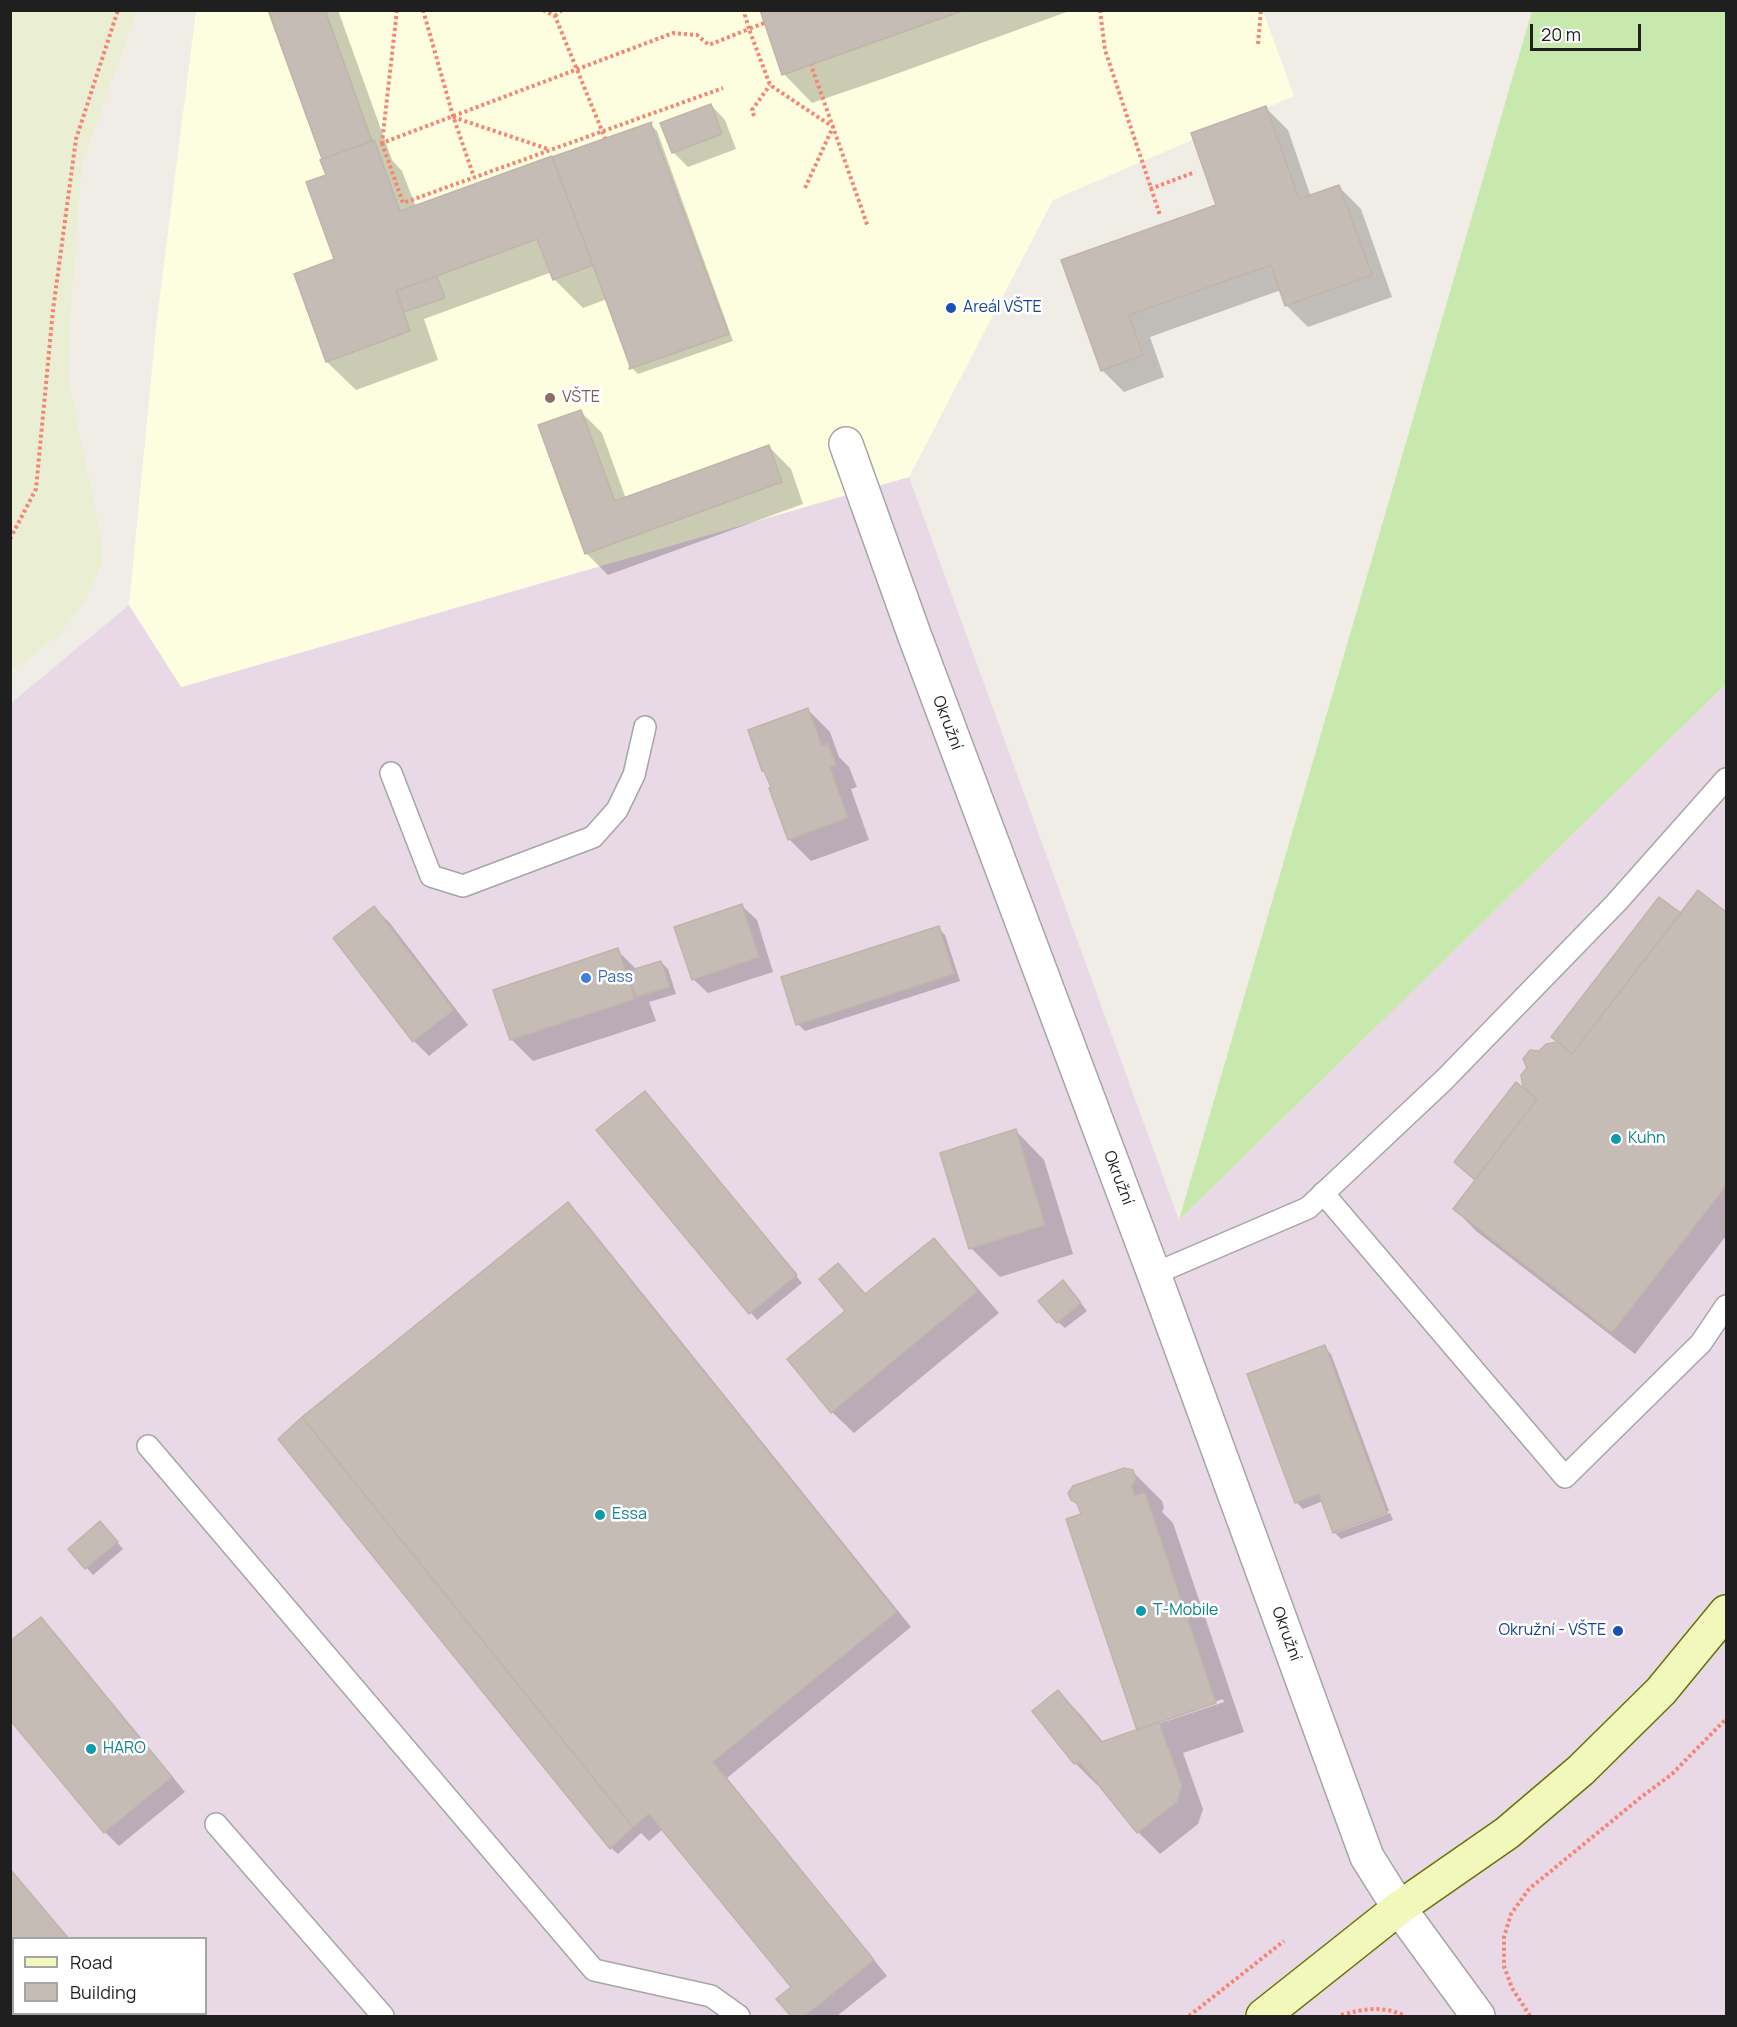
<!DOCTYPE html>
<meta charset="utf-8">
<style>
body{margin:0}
#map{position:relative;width:1737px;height:2027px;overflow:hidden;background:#f0ede6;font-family:Manrope,sans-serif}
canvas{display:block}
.frame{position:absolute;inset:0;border:12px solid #1f1f1f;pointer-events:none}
.legend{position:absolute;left:12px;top:1937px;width:195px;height:78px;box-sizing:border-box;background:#fff;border:2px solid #a5a5a5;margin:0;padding:8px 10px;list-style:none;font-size:18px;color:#1f1f1f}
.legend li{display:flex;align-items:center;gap:12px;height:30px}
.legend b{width:30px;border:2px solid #a5a5a5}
.scale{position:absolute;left:1530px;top:24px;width:111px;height:27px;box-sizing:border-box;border:3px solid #1f1f1f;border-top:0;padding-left:8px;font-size:18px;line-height:21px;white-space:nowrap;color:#1f1f1f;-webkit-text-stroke:4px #fff;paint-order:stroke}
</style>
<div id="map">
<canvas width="1737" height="2027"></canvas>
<div class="frame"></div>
<ul class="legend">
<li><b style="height:8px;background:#f2f8bb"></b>Road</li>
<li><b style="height:16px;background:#c4bcb5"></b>Building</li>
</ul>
<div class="scale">20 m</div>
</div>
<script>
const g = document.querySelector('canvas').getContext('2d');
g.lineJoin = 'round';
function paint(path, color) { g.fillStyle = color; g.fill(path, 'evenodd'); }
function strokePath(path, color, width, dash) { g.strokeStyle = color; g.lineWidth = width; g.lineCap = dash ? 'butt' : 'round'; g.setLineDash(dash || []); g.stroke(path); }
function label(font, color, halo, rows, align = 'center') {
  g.font = font + ' Manrope,sans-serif'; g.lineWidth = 5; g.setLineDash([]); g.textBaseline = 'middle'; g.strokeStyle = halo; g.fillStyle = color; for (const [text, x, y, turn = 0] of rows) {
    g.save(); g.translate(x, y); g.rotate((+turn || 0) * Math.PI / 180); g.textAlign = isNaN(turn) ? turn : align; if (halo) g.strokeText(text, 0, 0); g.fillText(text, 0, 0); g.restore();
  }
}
const industrial = new Path2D(`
 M909,477L1179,1220L1726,684V2016H11L10,704L129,605L182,687ZM14,1938H206V2014H14Z`);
const education = new Path2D(`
 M196,11H1263L1294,96L1053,200L909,477L181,687L129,605L157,319Z`);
const farmland = new Path2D(`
 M11,10L137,11L82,164L71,307L69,383L100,532L103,562L84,603L59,635L24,663L11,669Z`);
const grass = new Path2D(`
 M1532,11H1726V684L1179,1220Z`);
const shadow = new Path2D(`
 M269,10H338L392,160L402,171L416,207L650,124L657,131L733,341L638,374L631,367L607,299L583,308L554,279L552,272L424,319L438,360L356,390L327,362L336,260L328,176Z
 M762,10H1072L888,77L812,103L784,74Z
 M711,105L725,120L736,149L688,167L673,152Z
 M1266,108L1288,130L1311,197L1339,187L1361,209L1392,297L1308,327L1286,305L1281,290L1150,337L1164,377L1124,392L1102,370L1063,261L1218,206Z
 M580,411L602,433L626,499L769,447L791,469L803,504L608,575L586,553Z
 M808,710L830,732L839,757L849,767L857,787L851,789L869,840L811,861L789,839L773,787Z
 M1699,892L1726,914V1236L1635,1354L1476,1231L1455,1209L1476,1181L1456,1162L1525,1091L1523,1076L1540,1053L1560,1043L1681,915Z
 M742,906L757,920L773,972L708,993L693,979Z
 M374,908L389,922L468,1025L429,1056L414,1041L335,939Z
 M938,928L945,935L960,981L805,1031L798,1024Z
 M617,950L637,970L661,962L668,969L676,994L649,1002L656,1021L533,1061L511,1039Z
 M651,1100L802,1283L757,1320L599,1130Z
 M1016,1131L1044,1160L1073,1254L1000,1277L971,1248Z
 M568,1204L582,1218L911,1627L727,1778L887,1976L837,2016H793L778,1999L793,1987L663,1829L649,1841L641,1833L618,1854L611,1848Z
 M934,1240L955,1262L999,1313L854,1433L832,1412L847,1311L838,1265L867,1295Z
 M1070,1289L1087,1311L1065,1328L1058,1322Z
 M1324,1347L1331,1354L1389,1511L1336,1530V1533L1390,1513L1393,1520L1341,1539L1334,1532L1323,1501L1303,1509L1296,1502Z
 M1133,1472L1162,1501L1164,1508L1162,1512L1173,1523L1244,1732L1183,1753L1203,1809L1198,1824L1160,1854L1138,1832L1100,1784L1097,1785L1075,1763L1058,1692L1080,1714L1103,1742L1139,1730L1083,1515L1080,1508L1072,1499ZM1223,1699L1224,1702L1158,1724L1156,1722Z
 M107,1530L123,1549L93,1575L70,1549Z
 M40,1619L55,1633L185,1792L119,1846L105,1832Z
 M10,1869L69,1938H14V2014H69L65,2016H10Z`);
const building = new Path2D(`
 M268,10H325L372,141L322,159Z
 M760,10H965L782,75Z
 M711,104L722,134L672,153L660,123Z
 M1266,106L1299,199L1339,185L1372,275L1285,306L1271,265L1129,315L1143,355L1101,371L1061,260L1216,205L1191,133Z
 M652,122L651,124L729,334L629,369L630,366L593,265L552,157Z
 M374,140L400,211L552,156L593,265L553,280L537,239L396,291L410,331L326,362L294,274L334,259L306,182L326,175L320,160Z
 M437,276L445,298L404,312L396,291Z
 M581,410L615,501L769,445L782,482L585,554L538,425Z
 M808,708L822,746L828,743L836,765L830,767L848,818L788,840L769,788L771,787L764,771H762L748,730Z
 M1698,890L1726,912V1186L1612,1333L1453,1209L1537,1099L1523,1087L1521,1075L1527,1068L1523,1059L1530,1050L1539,1051L1546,1044L1558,1042L1572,1054Z
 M1659,897L1681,913L1572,1054L1551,1037Z
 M742,904L759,957L692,980L674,927Z
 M374,906L454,1010L413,1042L333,938Z
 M939,926L954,974L796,1025L781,977Z
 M618,948L635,999L510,1040L493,990Z
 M661,961L670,987L636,997L628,971Z
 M1516,1082L1537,1099L1475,1180L1454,1162Z
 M645,1091L797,1275L749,1314L596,1130Z
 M1016,1129L1045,1225L969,1249L940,1153Z
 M568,1202L897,1612L713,1762L874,1960L805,2016H791L776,1999L791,1987L649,1814L633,1827L302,1417Z
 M934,1238L978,1291L831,1413L787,1359L845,1311L819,1279L838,1263L865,1294Z
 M1063,1280L1081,1303L1057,1323L1038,1301Z
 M1325,1345L1387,1513L1333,1533L1319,1494L1295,1503L1247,1374Z
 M302,1417L633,1827L610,1849L278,1439Z
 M1124,1468L1133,1470L1136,1479L1132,1486L1134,1495L1145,1493L1216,1703L1137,1730L1066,1519L1081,1514L1077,1503L1071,1500L1068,1493L1073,1486Z
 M100,1521L118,1542L85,1569L68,1549Z
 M41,1617L172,1777L104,1833L10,1720V1641Z
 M1058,1690L1101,1742L1159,1722L1182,1786L1177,1802L1137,1833L1080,1762L1074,1764L1032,1711Z
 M10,1869L68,1938H14V2014H37L33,2016H10Z`);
const path = new Path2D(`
 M397,10L382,143L673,33L697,35L709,45L749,29L745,15L746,10
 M423,10L453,116L474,177
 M543,10L555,16L605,138
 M1100,10L1105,50L1160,215
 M555,16L562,10
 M764,23L749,29L770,85L833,127L868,227
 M1258,44L1261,10
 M754,116L752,110L770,85
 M453,117L548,149
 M382,143L403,203L723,88
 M805,188L833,127L811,65
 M1150,189L1195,172
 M10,539L36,489L53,310L76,139L118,10
 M1341,2015C1364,2009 1382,2005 1405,2016
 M1189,2016L1284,1941
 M1530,2016L1512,1988L1504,1966V1937L1511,1914L1529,1889L1640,1798L1672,1774L1726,1719`);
const lane = new Path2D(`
 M391,773L431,876L463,886L593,837L617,810L634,775L645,727
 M1323,1193L1565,1477L1701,1343L1726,1306
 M1154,1274L1308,1208L1444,1080L1616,903L1726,779
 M148,1446L594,1970L711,1996L739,2016
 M216,1824L383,2016`);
const street = new Path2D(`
 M846,444L914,634L1154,1274L1367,1857L1399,1908L1478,2016`);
const secondary = new Path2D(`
 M1263,2016L1399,1908L1507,1833L1581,1770L1661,1691L1726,1612`);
const markers = [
 [951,308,6,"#1a4fb4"],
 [550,398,6,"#8d6e63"],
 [586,978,6,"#3f7fe0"],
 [1616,1139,6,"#0f9aa8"],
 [600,1515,6,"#0f9aa8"],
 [1141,1611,6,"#0f9aa8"],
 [1618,1631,6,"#1a4fb4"],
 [91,1749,6,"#0f9aa8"]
];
const transitNames = [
 ["Areál VŠTE",963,308],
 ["Okružní - VŠTE",1606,1631,"right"]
];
const educationNames = [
 ["VŠTE",562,398]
];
const streetNames = [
 ["Okružní",947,723,69],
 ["Okružní",1118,1178,69],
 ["Okružní",1286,1634,70]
];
const shopNames = [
 ["Pass",598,978]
];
const cultureNames = [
 ["Kuhn",1628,1139],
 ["Essa",612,1515],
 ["T-Mobile",1153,1611],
 ["HARO",103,1749]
];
paint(industrial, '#e9d8e5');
paint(education, '#fdfee0');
paint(farmland, '#eaeed2');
paint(grass, '#c7e9ad');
paint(shadow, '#0003');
paint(building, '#c4bcb5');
strokePath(building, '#c1b4a8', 1.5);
strokePath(lane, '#a6a6a6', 24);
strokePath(street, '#a6a6a6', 36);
strokePath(secondary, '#647507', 36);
strokePath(path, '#f78470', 4, [3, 3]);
strokePath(lane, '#fff', 21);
strokePath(street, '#fff', 33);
strokePath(secondary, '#f2f8bb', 33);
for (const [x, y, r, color] of markers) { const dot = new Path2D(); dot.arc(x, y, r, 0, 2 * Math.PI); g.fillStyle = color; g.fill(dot); strokePath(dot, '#fff', 2); }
label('16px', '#164399', '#fff', transitNames, 'left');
label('16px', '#785e54', '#fff', educationNames, 'left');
label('16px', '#1f1f1f', '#fff', streetNames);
label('16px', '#366cbe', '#fff', shopNames, 'left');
label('16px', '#0d838f', '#fff', cultureNames, 'left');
</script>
